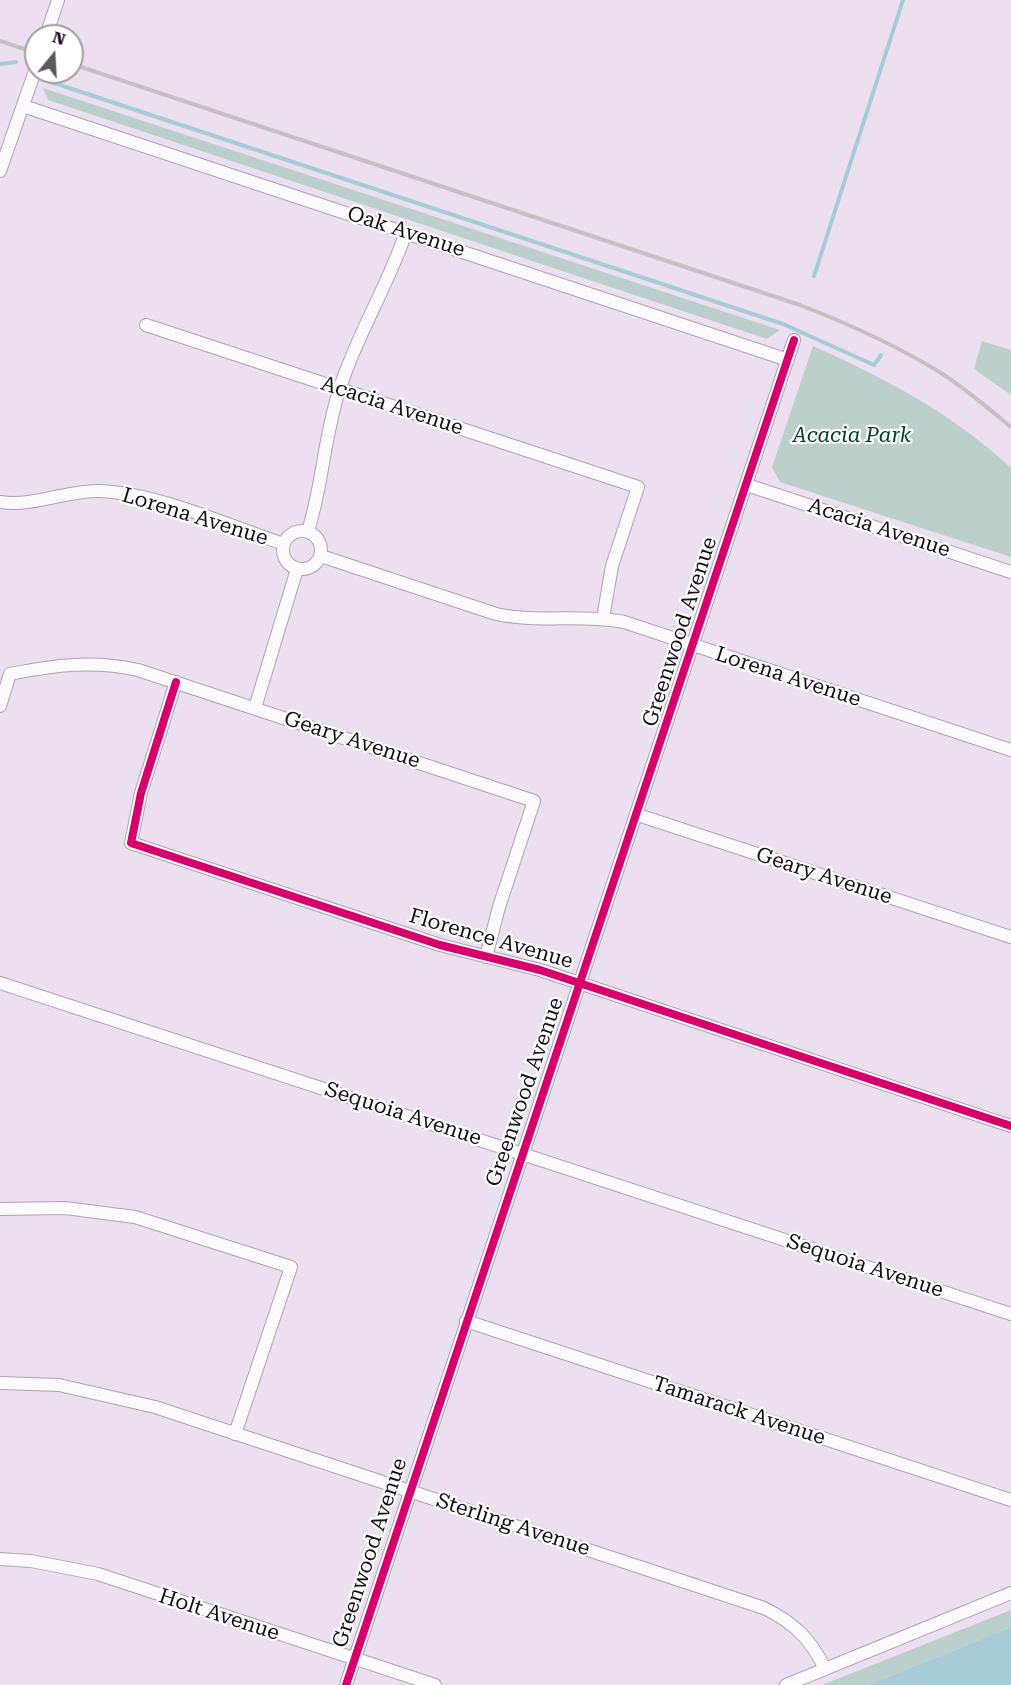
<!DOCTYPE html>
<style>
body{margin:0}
#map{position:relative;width:1011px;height:1685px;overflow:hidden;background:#ecdfef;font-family:"Roboto Serif",serif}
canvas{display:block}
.north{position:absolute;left:24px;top:24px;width:60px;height:60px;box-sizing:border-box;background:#fff;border:2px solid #a19ea2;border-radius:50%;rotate:18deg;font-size:16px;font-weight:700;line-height:24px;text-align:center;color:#140c16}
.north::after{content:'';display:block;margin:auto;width:21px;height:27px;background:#605662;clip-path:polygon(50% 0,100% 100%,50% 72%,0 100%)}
</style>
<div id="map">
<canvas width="1011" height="1685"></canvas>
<div class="north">N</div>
</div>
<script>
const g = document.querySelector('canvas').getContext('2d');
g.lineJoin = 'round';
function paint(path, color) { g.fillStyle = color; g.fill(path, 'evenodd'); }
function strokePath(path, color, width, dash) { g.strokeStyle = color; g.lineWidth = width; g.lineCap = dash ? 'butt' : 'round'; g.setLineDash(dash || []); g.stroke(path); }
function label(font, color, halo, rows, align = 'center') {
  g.font = font + ' "Roboto Serif",serif'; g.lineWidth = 4.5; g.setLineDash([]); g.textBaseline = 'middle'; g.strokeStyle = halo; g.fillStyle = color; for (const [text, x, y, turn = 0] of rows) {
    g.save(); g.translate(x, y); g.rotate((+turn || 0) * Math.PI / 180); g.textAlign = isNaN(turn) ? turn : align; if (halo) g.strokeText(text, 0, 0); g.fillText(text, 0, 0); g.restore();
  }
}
const green = new Path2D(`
 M43,88L780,330L767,339L48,100Z
 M982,341L1011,350V395L974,369Z
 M813,346C885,378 953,414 1011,468V557L780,482L772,467Z
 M1011,1610V1627L868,1685H822Z`);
const water = new Path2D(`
 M1011,1627V1685H868Z`);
const stream = new Path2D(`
 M0,64L16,62
 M48,81L783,324L874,365L881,355
 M814,276L903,0`);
const street = new Path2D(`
 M46,36L58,0
 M23,106L788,360
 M0,171L36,68
 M146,325L638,487L612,566L603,618
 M747,485L1011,572
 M0,502C35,507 66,490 100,491C157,493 229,526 284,544
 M283 550a19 19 0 1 1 38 0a19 19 0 1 1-38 0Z
 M308,531C323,484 324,435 340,388C357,334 388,286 406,232
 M321,556L496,614C539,623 581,614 624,622L1011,750
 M176,682L141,793L131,843L440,945L540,970L1011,1126
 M0,706L10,674C55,665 93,660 138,670L534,801L499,907L486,957
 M255,708L297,569
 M638,815L1011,937
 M0,983L1011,1314
 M0,1209L65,1208L135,1217L291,1267L235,1434
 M466,1321L1011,1500
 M0,1383L59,1385L155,1407L764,1608C794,1623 811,1639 825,1669
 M0,1559L31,1561L98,1574L435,1685
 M346,1685L794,340
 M786,1685L1011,1593`);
const rail = new Path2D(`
 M0,41L36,53
 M72,64L800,305C849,324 896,345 941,373C966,389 988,408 1011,427`);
const cycleway = new Path2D(`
 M176,682L141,793L131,843L440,945L540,970L1011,1126
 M346,1685L794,340`);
const streetNames = [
 ["Oak Avenue",406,232,18],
 ["Acacia Avenue",392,406,18],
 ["Lorena Avenue",195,517,17],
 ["Acacia Avenue",879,528,18],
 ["Greenwood Avenue",680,632,-72],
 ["Lorena Avenue",788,677,18],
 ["Geary Avenue",352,740,18],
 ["Geary Avenue",824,876,18],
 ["Florence Avenue",491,939,16],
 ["Greenwood Avenue",525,1092,-71],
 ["Sequoia Avenue",403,1114,18],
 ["Sequoia Avenue",865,1266,18],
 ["Tamarack Avenue",739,1411,18],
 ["Sterling Avenue",513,1525,18],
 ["Greenwood Avenue",370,1553,-72],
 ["Holt Avenue",219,1615,18]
];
const parkNames = [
 ["Acacia Park",852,436]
];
paint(green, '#bcd0cb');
paint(water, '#a7ccd6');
strokePath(stream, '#a7ccd6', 4);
strokePath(street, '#ada3af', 14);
strokePath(street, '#fcfafd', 12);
strokePath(rail, '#c4c0c5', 4);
strokePath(cycleway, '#d6006c', 8);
label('21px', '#140c16', '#fff', streetNames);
label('italic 21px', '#00402a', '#fff', parkNames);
</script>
